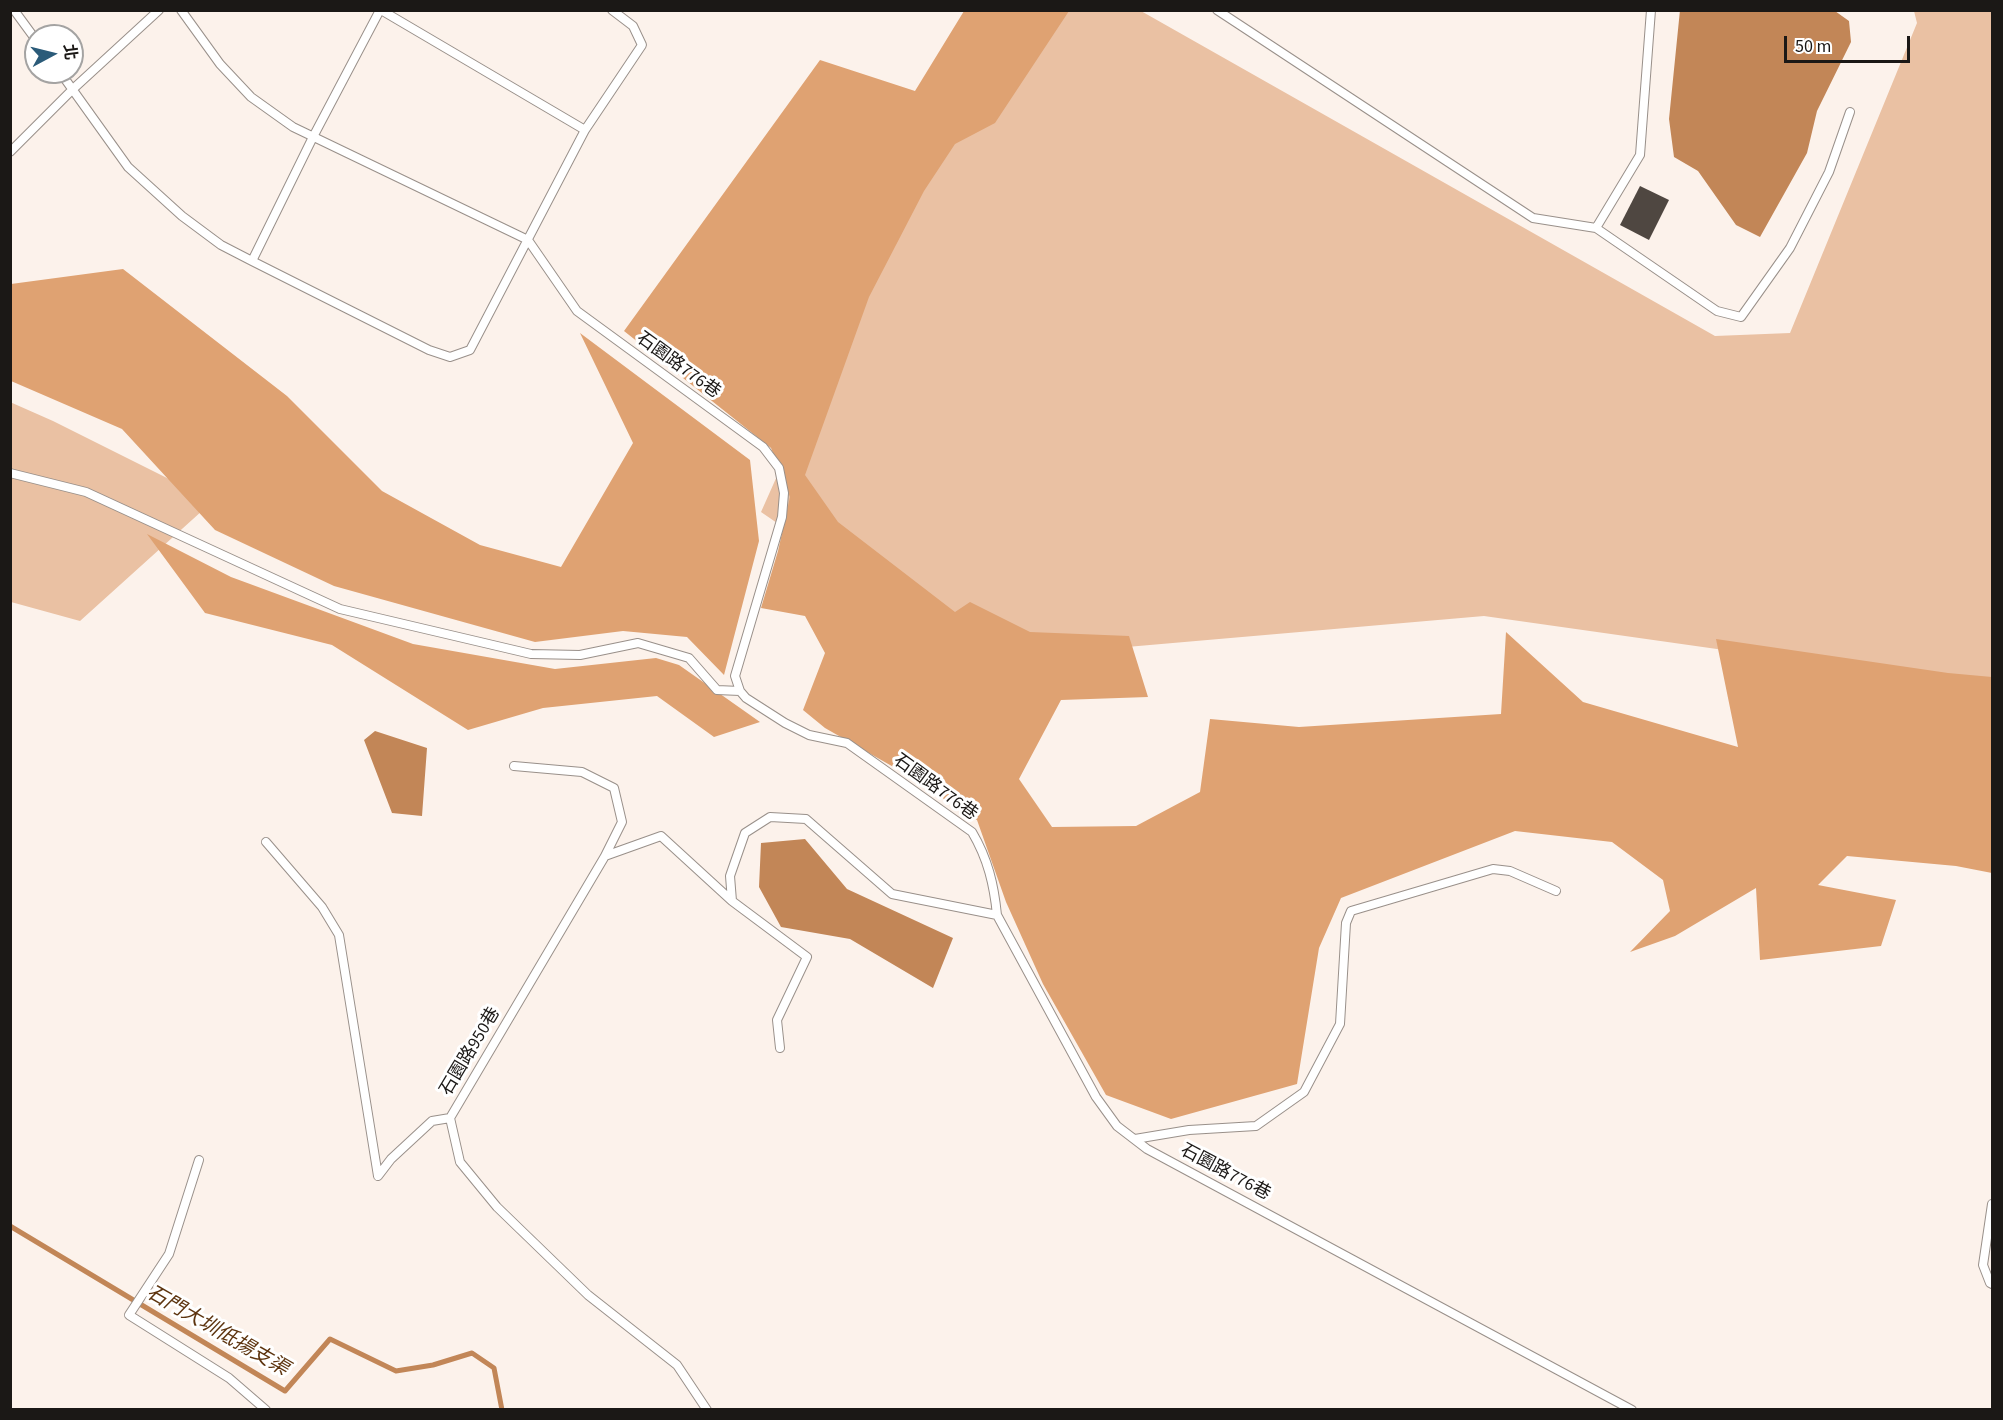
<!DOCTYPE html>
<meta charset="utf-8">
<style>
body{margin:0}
#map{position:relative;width:2003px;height:1420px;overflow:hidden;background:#fcf2eb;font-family:"Source Sans 3","Noto Sans TC",sans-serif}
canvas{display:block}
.frame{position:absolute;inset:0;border:12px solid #1b1816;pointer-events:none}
.north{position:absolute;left:24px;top:24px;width:60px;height:60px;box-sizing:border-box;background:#fff;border:2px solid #a4a3a2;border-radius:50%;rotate:83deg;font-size:16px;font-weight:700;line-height:24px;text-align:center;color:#1b1816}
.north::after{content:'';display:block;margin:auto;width:21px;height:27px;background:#2b5b79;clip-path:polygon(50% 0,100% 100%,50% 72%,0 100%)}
.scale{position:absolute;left:1784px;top:36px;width:126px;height:27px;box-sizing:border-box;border:3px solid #1b1816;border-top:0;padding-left:8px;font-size:18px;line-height:21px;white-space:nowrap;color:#1b1816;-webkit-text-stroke:4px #fff;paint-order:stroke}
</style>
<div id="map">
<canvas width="2003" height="1420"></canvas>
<div class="frame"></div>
<div class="north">北</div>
<div class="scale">50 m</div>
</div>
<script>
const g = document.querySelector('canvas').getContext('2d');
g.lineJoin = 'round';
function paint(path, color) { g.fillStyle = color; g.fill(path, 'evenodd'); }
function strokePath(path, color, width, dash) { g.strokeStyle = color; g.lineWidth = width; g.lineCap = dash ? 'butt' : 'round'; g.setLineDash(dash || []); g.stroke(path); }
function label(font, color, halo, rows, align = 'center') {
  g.font = font + ' "Source Sans 3","Noto Sans TC",sans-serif'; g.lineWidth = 6; g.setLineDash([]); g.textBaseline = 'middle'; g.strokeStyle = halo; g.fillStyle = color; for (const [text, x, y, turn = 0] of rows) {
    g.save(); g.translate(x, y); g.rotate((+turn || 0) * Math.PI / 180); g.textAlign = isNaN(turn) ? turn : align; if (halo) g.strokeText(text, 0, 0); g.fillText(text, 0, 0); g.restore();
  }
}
const green = new Path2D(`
 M984,11H1141L1715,336L1790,333L1917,23L1914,11H1992V688L1484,616L977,660L761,512Z
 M10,402L53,421L213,501L80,621L11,602Z`);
const forest = new Path2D(`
 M964,11H1069L995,123L955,144L924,191L869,297L805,475L838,522L955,612L970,602L1030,632L1129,636L1148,697L1061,700L1019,779L1052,827L1136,826L1200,792L1210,719L1299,727L1501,714L1506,632L1583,702L1738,747L1716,639L1948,673L1992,677V873L1956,866L1847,856L1818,885L1896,900L1881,946L1760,960L1756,888L1675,936L1630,952L1670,911L1663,880L1612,842L1515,831L1341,898L1319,948L1297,1084L1171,1119L1106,1095L1043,984L1006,902L977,820L897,769L825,728L803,710L825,653L805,616L761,608L778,551L790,497L771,448L624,331L820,60L915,91Z
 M123,269L287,396L382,491L480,545L561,567L633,443L580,333L750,460L759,541L724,675L687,637L623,631L535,642L334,586L215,530L122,429L11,381V284Z
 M147,534L231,577L413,644L555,669L656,658L679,665L760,722L714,737L657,696L543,708L468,730L332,645L205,613Z`);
const water = new Path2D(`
 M1680,10L1835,11L1849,21L1851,42L1817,111L1807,153L1760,237L1736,225L1698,171L1674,157L1669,119Z
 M375,731L427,748L422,816L392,813L364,740Z
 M805,839L847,889L953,938L933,988L850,939L781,927L759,887L761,843Z`);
const stream = new Path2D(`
 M10,1226L285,1391L330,1339L396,1371L433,1365L472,1353L494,1368L502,1410`);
const building = new Path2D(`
 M1640,186L1669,200L1649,240L1620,225Z`);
const lane = new Path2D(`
 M14,10L36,40
 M181,10L220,64L251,97L293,127L528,240L577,311L763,447L779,468L784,493L782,517L735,676L740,691L746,698L785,723L809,735L847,743L972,832C988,859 994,885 997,915L1096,1097L1117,1126L1147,1149L1632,1410
 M381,10L585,130
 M1217,10L1533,218L1596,228L1717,311L1741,317L1790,248L1829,172L1850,112
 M60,72L128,167L182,216L221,245L252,261L429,350L450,357L470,350L585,130L642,45L633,26L612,10
 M10,152L73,89L159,10
 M1596,228L1640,155L1651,10
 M252,261L313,137L380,10
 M10,473L86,492L340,609L531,654L580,655L638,643L689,658L717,690L740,691
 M514,766L582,772L614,788L622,822L605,856
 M266,842L322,907L339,935L378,1176L391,1159L432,1121L450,1118
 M780,1048L777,1020L807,957L732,901L730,876L745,833L770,817L806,819L892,894L997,915
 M1135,1139L1189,1130L1256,1126L1304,1092L1340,1024L1346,923L1351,911L1493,869L1510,871L1556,891
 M199,1160L169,1254L129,1315L229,1378L266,1410
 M1992,1204L1983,1265L1990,1283L1992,1284
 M707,1410L677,1365L588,1295L497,1207L460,1162L450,1118L605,856L661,836L732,901`);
const streetNames = [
 ["石園路776巷",678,366,36],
 ["石園路776巷",935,788,36],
 ["石園路950巷",471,1052,-59],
 ["石園路776巷",1225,1173,28]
];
const waterNames = [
 ["石門大圳低揚支渠",217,1332,30]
];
paint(green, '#eac1a3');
paint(forest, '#dfa272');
paint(water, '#c28657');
strokePath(stream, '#c28657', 5);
paint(building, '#4f4741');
strokePath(lane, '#99908a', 10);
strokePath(lane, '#fff', 8);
label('18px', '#1b1816', '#fff', streetNames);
label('italic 20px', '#5d340f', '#fff', waterNames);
</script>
